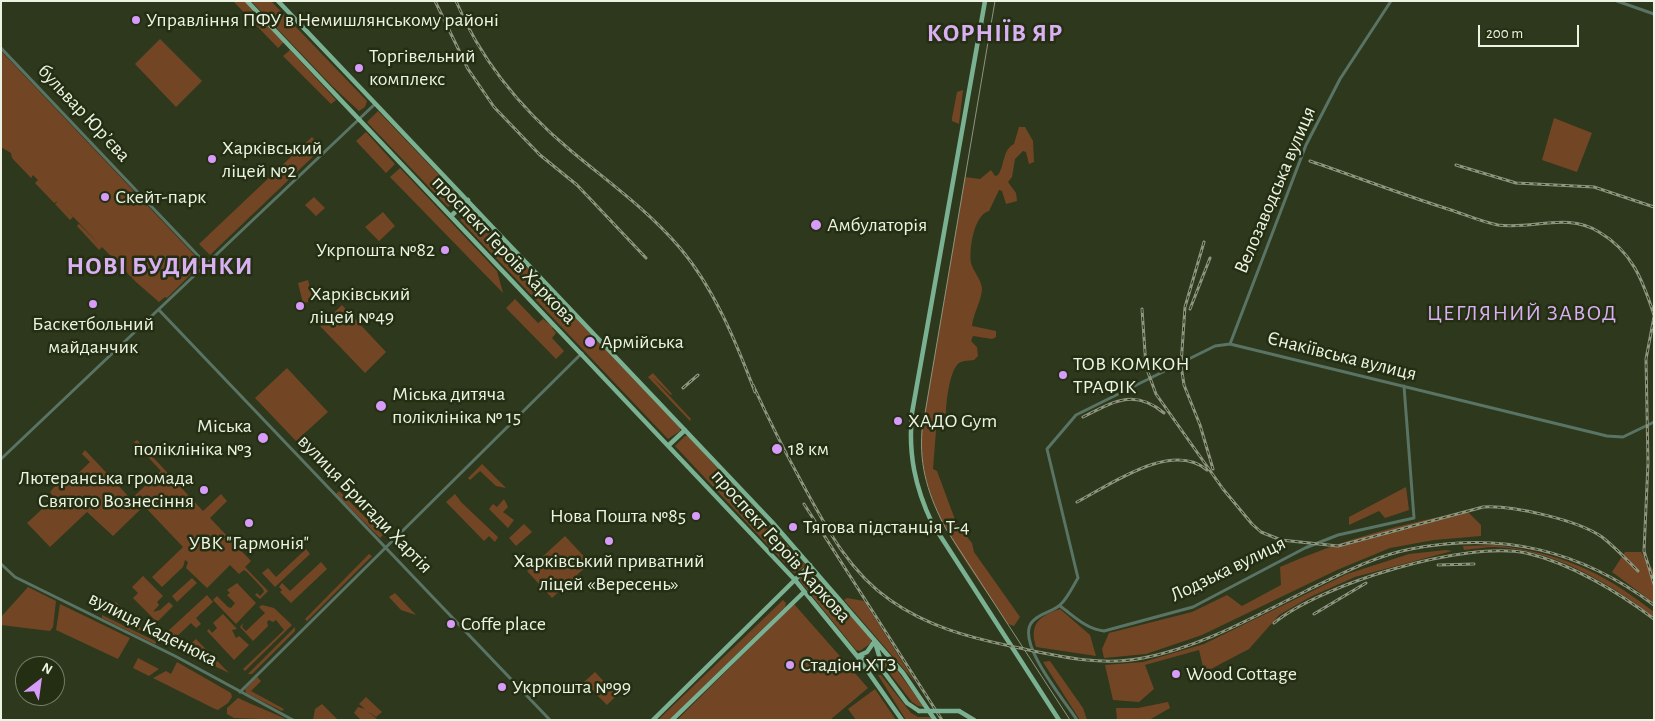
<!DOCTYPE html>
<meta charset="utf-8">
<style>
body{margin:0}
#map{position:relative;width:1655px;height:721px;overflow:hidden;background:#2e381c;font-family:"Alegreya Sans",sans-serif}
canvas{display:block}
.frame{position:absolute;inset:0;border:2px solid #ecf3e2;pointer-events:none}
.north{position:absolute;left:15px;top:656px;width:50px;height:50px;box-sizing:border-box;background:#242e13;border:1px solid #747d66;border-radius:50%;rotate:30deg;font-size:14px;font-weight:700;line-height:20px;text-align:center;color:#ecf3e2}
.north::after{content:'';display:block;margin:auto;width:18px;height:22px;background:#d79bf9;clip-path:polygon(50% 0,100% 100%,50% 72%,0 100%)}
.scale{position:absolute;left:1478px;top:25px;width:101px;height:22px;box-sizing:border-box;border:2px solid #ecf3e2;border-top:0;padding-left:6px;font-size:15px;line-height:18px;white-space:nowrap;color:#ecf3e2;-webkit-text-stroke:4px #242e13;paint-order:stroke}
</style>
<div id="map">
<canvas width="1655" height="721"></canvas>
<div class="frame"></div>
<div class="north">N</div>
<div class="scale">200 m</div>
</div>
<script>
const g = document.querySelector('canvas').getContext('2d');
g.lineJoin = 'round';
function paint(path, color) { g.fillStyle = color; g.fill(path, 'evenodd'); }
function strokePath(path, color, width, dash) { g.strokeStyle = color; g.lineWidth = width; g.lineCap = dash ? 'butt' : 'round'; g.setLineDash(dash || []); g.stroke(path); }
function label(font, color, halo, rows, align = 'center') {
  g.font = font + ' "Alegreya Sans",sans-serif'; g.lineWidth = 5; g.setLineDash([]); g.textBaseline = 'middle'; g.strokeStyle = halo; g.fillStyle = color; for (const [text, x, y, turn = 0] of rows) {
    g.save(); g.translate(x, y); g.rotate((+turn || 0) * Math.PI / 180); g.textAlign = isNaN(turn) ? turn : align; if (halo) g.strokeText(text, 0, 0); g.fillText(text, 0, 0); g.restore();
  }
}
const green = new Path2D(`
 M233,1H245L284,42L278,48Z
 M251,1H271L367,101L365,107L359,111L332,86Z
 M160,39L202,81L176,107L135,64Z
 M290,50L336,100L331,104L283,56Z
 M1,51L202,263L167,298L165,297L159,302L136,282L102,247L99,250L77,226L79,224L99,244L62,205L73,217L70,220L55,204L58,201L54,203L35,183L38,180L33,175L31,178L12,158L11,153L1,147Z
 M963,90L959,124L952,121V118L957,92Z
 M378,111L460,197L448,207L367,122Z
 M1554,118L1592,133L1577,172L1542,160Z
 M1019,127H1025L1033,141L1034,162L1029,164L1026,152L1023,151L1015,159L1012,177L1008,182L1016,193L1017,201L1006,204L1002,191L999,190L989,211C974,215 969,248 971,263C973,271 981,279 982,288C982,300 973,314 972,326L996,331V337L992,339L973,336L971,341L977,347L978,356L974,360C970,361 963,360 959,363C950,369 946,402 946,413L937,418L933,469L937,471L957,525L972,543L974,552L1020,617L1014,626L1008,624C970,565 916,505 922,431L965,177L980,179L991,170L995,176L998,175C1005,166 1002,150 1014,144Z
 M366,132L395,164L386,173L356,141Z
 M312,137L322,148L210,255L199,244Z
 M400,168L497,271L503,293L390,177Z
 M314,197L325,208L316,216L305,205Z
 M472,209L680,428V431L668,439L460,220Z
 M383,212L395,226L379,241L365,227Z
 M308,280L313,301L303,303L298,283Z
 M515,299L538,323L543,319L553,327L552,328L556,333L552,338L564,351L556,359L506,308Z
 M342,305L386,352L365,373L320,326Z
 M287,368L328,412L296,441L255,398Z
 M653,373L672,394L671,395L652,377L691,419L690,421L648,377Z
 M685,436H688L804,563L805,566L796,573H794L675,446Z
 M137,440L203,511L221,494L227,501L210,518L251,561L245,567L268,591L260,599L255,595L257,593L260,596L264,592L263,589L247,572L244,570L239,574L230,565L207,588L186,568L188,562L185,560L183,567L162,587L152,577L183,547L144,506L113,536L87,512L50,547L27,523L54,498L50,492L61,479L67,484L90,462L82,454L85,450L131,499L161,471L134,442Z
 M482,464L506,488L496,486L480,471L470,480L468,478Z
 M1406,487L1409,510L1385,518L1379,511L1349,525V517Z
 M339,491L383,535L380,538L336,494Z
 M455,494L462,503L498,537L495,542L489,536L484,541L446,502Z
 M504,499L508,507L503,512L514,520L508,528L489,509L493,504L497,507Z
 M1467,511L1481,525V536L1434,540L1390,548L1337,570L1202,635L1146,654L1104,658L1102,649L1109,633L1192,612L1227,595L1242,606L1281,585L1280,567C1340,540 1402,524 1467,511Z
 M524,524L532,532L516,546L509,538Z
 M565,536L590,563L552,598L527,571Z
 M1495,545C1562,554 1600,570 1654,612V617C1609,583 1553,549 1495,547C1485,547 1474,549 1464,550L1463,546Z
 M306,549L310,554L275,587L262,573L268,568L276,577Z
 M1446,550L1452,551L1355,577L1310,597L1279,615L1249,649L1209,670L1203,667L1199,650L1145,665L1154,689L1139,702L1113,700L1105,665L1143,662L1204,644L1347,574L1409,554Z
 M1625,552H1641L1654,571V603L1612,572Z
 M369,554L372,556L307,621L305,619Z
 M321,562L327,569L291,603L280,592L282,590L279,587L282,583L290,591Z
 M808,569L812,570L871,639V643L860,651L856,650L800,581L801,576Z
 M143,576L163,596L157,602L159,605L153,612L160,610L169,602L173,606L157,622L133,598L138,593L132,587Z
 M192,578L197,583L177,602L172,596Z
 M237,583L256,603L236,624L213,600L217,596L228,607L231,608L235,603L227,595L230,593L227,590Z
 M28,587L56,601L53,627L50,631L1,625V617Z
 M395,593L416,615L401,610L389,597Z
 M207,595L213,602L196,618L201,624L196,628L191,623L171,642L173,646L162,640L167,632Z
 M847,598L864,601L915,682L844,600Z
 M783,600L786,603L785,607L669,720H658Z
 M116,602L145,633L105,613Z
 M60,604L130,638L118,659L56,630Z
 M794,604L868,688L830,720H677Z
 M262,605L274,608L292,625L245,671L243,669L284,630L276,620L273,622L269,620L267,622L268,626L253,641L240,627L243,623L242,627L246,631L265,613L259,607Z
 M1060,609L1090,635L1096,656L1036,647C1029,624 1039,616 1060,609Z
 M223,614L237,629L232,630L236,638L239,636L249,645L234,660L207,631L209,629L212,633L217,628L213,623Z
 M102,615L157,642L155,644L102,618Z
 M295,627V631L252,674H248Z
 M196,639L229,673L183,651Z
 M138,658L159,669L149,676L133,668Z
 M888,658L924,707L918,706L912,702L881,662Z
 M1050,661L1083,708L1087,720H1080L1043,662Z
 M177,662L231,693L232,697L228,703L218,710L215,709L153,678L166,671L171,674Z
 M595,672L617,695L607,705L584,682Z
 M878,675H881L911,713L918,717H930L932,720H906Z
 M257,677L261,681L251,691L284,709L282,711L246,693L245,689Z
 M875,689L896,720H856L848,709Z
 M366,697L382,712L376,717L367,711L377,719L387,720H361L354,713L358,707L365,709L359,704Z
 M238,698C255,706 271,712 288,720L234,718L227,714V708Z
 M1168,702L1170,708L1149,720H1117L1116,708H1138Z
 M322,704L338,720H313L315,709Z`);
const minor = new Path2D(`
 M1617,1L1654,14
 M1,48L207,265
 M159,310L550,720
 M1230,344L1306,145L1340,79L1391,1
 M1,459L375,104
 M1,564L15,577L175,656L293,720
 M1060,606C1074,616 1086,629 1104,631L1193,607L1305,548L1338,535L1414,518L1404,386
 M240,692L582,353
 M1077,720C1065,701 1015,642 1032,622C1040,612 1054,612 1061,604C1068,597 1073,586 1078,578L1047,449L1076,415L1215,346L1230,344L1607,436L1623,437L1654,422`);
const major = new Path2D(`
 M247,1L795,580L857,656L902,720
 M278,1L772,522L903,673L935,720
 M985,1L912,413C908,454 915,487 932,523L1059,720
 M451,216L468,200
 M669,445L685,430
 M875,642L884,672L907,703L919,711
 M858,656L872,662L881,670
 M858,656L867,652L874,642
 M959,711L974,720
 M653,720L810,565
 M672,720L804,592`);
const tram = new Path2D(`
 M995,1L922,431C919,467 929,497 946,529L1070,720`);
const rail = new Path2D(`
 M435,1L468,69L494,107L540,155L577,185L646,258
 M456,1C481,61 520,108 570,150C607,181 648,210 680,248C714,288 736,342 755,392
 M1310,161C1357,177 1403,195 1451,210C1466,215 1482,222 1498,225C1533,230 1567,212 1599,232C1632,251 1643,281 1654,315
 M1456,165L1516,183L1594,187L1654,207
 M1204,242L1185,307L1181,365L1184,385L1200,425L1213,469
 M1142,309L1146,367L1156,394L1223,489L1252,524L1261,532L1281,540L1338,546L1483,507C1512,505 1578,520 1602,537C1615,547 1626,559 1638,571
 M1190,309L1210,258
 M1654,317L1646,359L1648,463L1644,551L1654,584
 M753,385C768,418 784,450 801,481C825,525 848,571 890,600C927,626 967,637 1010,646C1054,655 1098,667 1143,658C1201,647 1253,617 1306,591C1339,575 1374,556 1411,549C1501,531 1580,550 1654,605
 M683,388L698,375
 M1083,417C1113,402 1134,388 1164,413
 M1077,502C1110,485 1172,440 1207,470
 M804,504L942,720
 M1438,565L1474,564
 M1314,614L1366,583
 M1274,623C1321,584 1466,540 1526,553C1570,563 1618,592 1654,619`);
const majorBridge = new Path2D(`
 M919,711H959`);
const markers = [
 [136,20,5,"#d79bf9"],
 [359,68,5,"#d79bf9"],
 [212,159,5,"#d79bf9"],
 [105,197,5,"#d79bf9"],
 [816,225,6,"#d79bf9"],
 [445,250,5,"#d79bf9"],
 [93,304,5,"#d79bf9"],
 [300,306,5,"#d79bf9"],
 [590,342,6,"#d79bf9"],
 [1063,375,5,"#d79bf9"],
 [381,406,6,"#d79bf9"],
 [898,421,5,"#d79bf9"],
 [263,438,6,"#d79bf9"],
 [777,449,6,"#d79bf9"],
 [204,490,5,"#d79bf9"],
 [696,516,5,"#d79bf9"],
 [249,523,5,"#d79bf9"],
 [793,527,5,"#d79bf9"],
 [609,541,5,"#d79bf9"],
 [451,624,5,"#d79bf9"],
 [790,665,5,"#d79bf9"],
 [1176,674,5,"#d79bf9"],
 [502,687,5,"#d79bf9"]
];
const poiNames = [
 ["Управління ПФУ в Немишлянському районі",146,20],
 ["Торгівельний",369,56],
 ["комплекс",369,79],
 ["Харківський",222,148],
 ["ліцей №2",222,171],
 ["Скейт-парк",115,197],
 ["Амбулаторія",827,225],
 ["Укрпошта №82",435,250,"right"],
 ["Харківський",310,294],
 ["ліцей №49",310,317],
 ["Баскетбольний",93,324,"center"],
 ["майданчик",93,347,"center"],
 ["Армійська",601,342],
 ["ТОВ КОМКОН",1073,364],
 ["ТРАФІК",1073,387],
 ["Міська дитяча",392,394],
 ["поліклініка № 15",392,417],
 ["ХАДО Gym",908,421],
 ["Міська",252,426,"right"],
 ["поліклініка №3",252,449,"right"],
 ["18 км",788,449],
 ["Лютеранська громада",194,478,"right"],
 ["Святого Вознесіння",194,501,"right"],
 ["Нова Пошта №85",686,516,"right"],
 ["Тягова підстанція Т-4",803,527],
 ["УВК \"Гармонія\"",249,543,"center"],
 ["Харківський приватний",609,561,"center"],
 ["ліцей «Вересень»",609,584,"center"],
 ["Coffe place",461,624],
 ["Стадіон ХТЗ",800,665],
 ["Wood Cottage",1186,674],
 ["Укрпошта №99",512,687]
];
const streetNames = [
 ["бульвар Юрʼєва",84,113,47],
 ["Велозаводська вулиця",1275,190,-67],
 ["проспект Героїв Харкова",504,250,46],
 ["Єнакіївська вулиця",1342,356,14],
 ["вулиця Бригади Хартія",365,504,46],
 ["проспект Героїв Харкова",781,546,48],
 ["Лодзька вулиця",1228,569,-26],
 ["вулиця Каденюка",153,629,27]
];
const quarterNames = [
 ["ЦЕГЛЯНИЙ ЗАВОД",1522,313]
];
const districtNames = [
 ["КОРНІЇВ ЯР",995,33],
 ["НОВІ БУДИНКИ",160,266]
];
paint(green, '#724624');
strokePath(minor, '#597364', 3);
strokePath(major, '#7ab192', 4.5);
strokePath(tram, '#8d957f', 1);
strokePath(rail, '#8d957f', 3);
strokePath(rail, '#242e13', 1, [4]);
strokePath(majorBridge, '#7ab192', 4.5);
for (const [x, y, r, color] of markers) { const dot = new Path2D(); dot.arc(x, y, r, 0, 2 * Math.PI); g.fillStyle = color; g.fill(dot); strokePath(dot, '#242e13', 2); }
label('20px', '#ecf3e2', '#242e13', poiNames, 'left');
label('20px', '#ecf3e2', '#242e13', streetNames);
g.letterSpacing = '1px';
label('22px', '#d9b0f1', '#242e13', quarterNames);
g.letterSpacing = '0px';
g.letterSpacing = '1px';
label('bold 25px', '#d9b0f1', '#242e13', districtNames);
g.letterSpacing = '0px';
</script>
